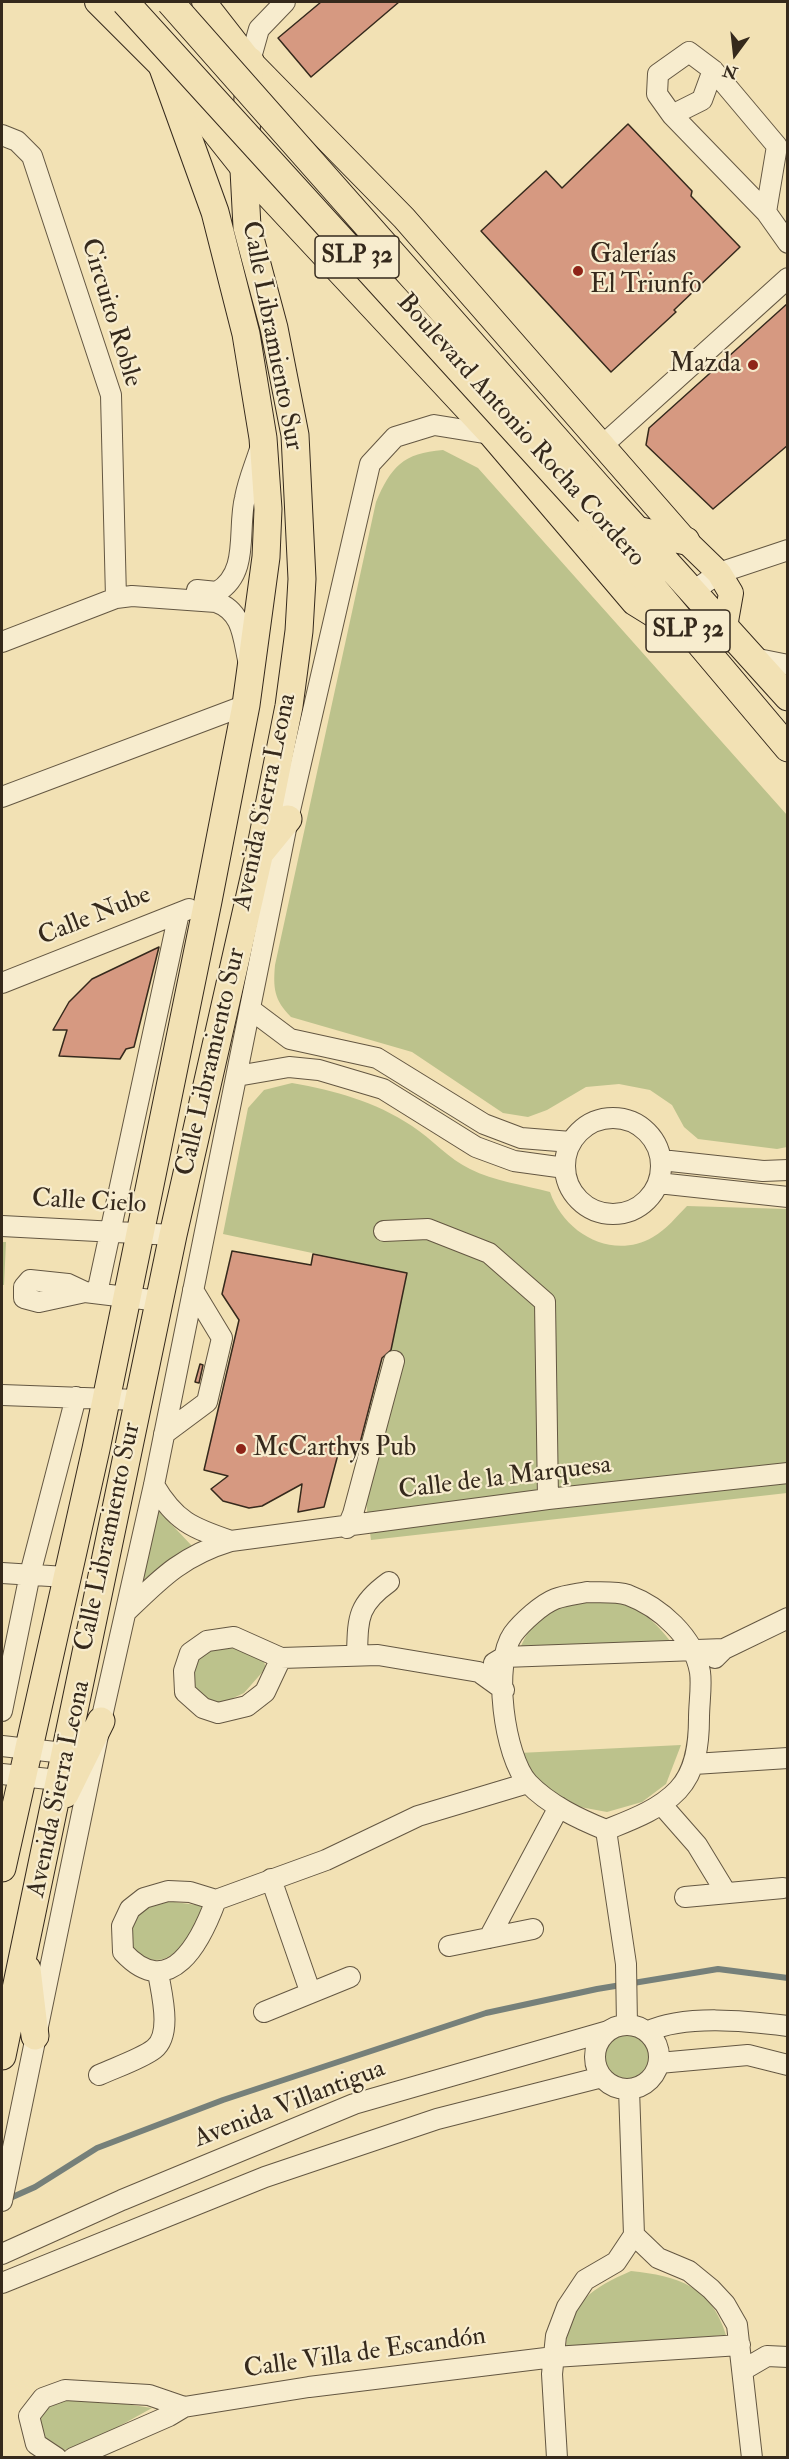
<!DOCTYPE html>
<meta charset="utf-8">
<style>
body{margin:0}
#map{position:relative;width:789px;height:2459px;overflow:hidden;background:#f2e1b4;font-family:"IM FELL Double Pica",serif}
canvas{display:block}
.frame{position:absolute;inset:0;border:3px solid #35291c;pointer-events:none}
.north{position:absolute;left:705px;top:24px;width:60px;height:60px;-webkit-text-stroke:4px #f7ecce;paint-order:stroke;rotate:195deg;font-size:16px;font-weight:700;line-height:24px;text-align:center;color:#35291c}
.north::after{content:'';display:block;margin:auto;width:21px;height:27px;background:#35291c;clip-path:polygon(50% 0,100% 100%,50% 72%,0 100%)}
</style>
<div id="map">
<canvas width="789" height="2459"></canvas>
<div class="frame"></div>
<div class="north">N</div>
</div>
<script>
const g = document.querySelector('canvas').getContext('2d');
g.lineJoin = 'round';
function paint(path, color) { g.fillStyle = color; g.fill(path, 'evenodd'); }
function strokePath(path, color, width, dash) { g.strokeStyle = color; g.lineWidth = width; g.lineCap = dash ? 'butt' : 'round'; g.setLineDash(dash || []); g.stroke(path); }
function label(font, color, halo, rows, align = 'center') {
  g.font = font + ' "IM FELL Double Pica",serif'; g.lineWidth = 4.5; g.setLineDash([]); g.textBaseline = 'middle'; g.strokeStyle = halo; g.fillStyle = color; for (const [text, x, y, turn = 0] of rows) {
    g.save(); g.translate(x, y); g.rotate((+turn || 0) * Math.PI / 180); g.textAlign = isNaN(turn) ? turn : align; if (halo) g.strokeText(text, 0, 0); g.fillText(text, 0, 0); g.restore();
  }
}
const green = new Path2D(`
 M443,450L478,468L787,815V1147L777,1149L698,1139L684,1127L672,1105L650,1090L619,1084L586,1087L547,1110L528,1117L503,1113L412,1052L291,1017C274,1000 273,988 275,965L376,502C391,467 403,453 443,450Z
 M292,1083C336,1091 374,1101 412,1126C432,1139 449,1159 470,1169C494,1181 524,1185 550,1192C564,1233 612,1261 653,1237C666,1230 677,1216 687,1206L787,1209V1493L371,1540L365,1495L370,1449L406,1273L223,1234L248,1108L264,1090Z
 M2,1242H6L4,1285H2Z
 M157,1509L192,1546L143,1580Z
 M584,1599C626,1601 645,1608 671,1642L519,1650C536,1613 547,1609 584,1599Z
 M236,1648L262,1656L266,1668L244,1693L220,1704L202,1700L190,1684L193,1662L207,1650Z
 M681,1745L666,1784L642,1802L607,1812L564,1804L532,1777L519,1753Z
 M167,1901L204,1906C189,1939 169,1980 129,1949C128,1915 133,1906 167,1901Z
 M600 2057a26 26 0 1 1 52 0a26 26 0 1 1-52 0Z
 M631,2271C678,2276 711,2286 726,2335L566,2348C569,2302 592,2288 631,2271Z
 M65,2395L152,2408L87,2444L61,2451L42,2442L34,2418L48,2401Z`);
const stream = new Path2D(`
 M8,2199L35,2187L97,2148L223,2100L486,2013L597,1989L718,1969L788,1978`);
const building = new Path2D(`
 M321,2H399L311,77L278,38Z
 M628,124L692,191L691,196L740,247L674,310L676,312L611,372L481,231L546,171L562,188Z
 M788,303V445L713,509L646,445L649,428Z
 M159,947L134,1047L126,1049L120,1059L59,1056L67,1030H53L69,1002L92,979Z
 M232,1251L311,1265L313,1254L407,1273L391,1350L382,1358L359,1447L341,1443L324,1507L298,1512L302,1484L262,1506L249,1508L223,1501L211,1489L228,1476L204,1470L239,1320L222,1294Z
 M200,1364L203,1365L199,1383L195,1382Z`);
const minor = new Path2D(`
 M250,61L259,29L285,2
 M672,115L702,100L713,70
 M2,135L17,141L32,156L111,395L116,598
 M766,212L777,146L713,70L689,52L658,74L657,94L672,115L766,212L788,243
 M603,445L788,278
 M197,590L217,592C250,573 237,529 245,498C248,481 255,465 260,449
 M692,592L719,573L788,550
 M2,642L116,598L132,596L216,602C242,611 243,636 248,660
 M753,658L788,665
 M2,797L246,705
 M2,983L189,909
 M250,1009L290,1039L377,1058L484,1124L521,1138L571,1142
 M237,1076L289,1067L319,1070L383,1089L476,1147L514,1161L565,1168
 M565 1166a48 48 0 1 1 96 0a48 48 0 1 1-96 0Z
 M661,1160L763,1171L788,1170
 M658,1183L788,1197
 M2,1226L173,1235
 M384,1231L428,1229L489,1253L545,1302L548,1499
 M85,1292L39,1302L24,1298V1287L30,1280L68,1284L85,1292L159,1301
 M97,1293L179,913
 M2,1395L138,1400
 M164,1434L207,1402L222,1338L193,1290
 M347,1528L353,1514L394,1361
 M231,1541L548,1499L788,1473
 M2,1573L66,1577
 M587,1592C599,1593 616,1591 628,1595C660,1607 694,1637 700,1672C702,1686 699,1703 699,1718C699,1743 696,1771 678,1790C659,1810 631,1820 606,1830C579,1819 549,1805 528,1783C504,1756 492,1664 513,1634C522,1622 542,1604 555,1599C565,1595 577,1594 587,1592Z
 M126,1612C161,1578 182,1556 231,1541C192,1528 175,1521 154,1485
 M357,1655C358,1618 357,1605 389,1582
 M281,1658L265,1692L247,1706L218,1713L203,1708L185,1692L184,1671L190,1653L207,1641L234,1637L281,1658L378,1655L479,1672L504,1690
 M715,1658L724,1649L788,1618
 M494,1663L504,1657L724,1649
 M2,1711L30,1574L76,1397
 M2,1746L64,1753
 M694,1764L788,1758
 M2,1774L58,1780
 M661,1804L697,1845L725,1891
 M606,1830L626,1964L627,2025
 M271,1879L310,1991
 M685,1897L783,1888
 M216,1900C201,1941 170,2003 123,1952L122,1926L130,1909L144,1898L168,1891L190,1892L216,1900L326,1860L418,1816L528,1783
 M489,1938L559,1807
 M449,1946L533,1929
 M264,2012L350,1977
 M595 2057a32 32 0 1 1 64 0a32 32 0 1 1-64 0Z
 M647,2032C684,2014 747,2021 788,2026
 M659,2063L748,2055L788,2065
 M99,2075C114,2068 141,2059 154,2049C173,2034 161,1992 158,1972
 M2,2201L101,1721L154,1485L288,819L370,464L395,437L434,425L490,434
 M634,2235L658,2258L689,2271L711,2289L725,2304L737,2325L752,2458
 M2,2254L122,2200L354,2104L608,2031
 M2,2283L265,2177L437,2119L602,2077
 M743,2370L767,2356L788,2357
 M57,2458L36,2444L29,2416L43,2398L65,2390L149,2395L184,2407
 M73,2458L169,2416L184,2407L309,2387L554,2357L740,2345
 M557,2458L552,2374L556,2336L567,2307L585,2280L616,2262L634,2235L629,2089`);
const major = new Path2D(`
 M97,2L163,68L244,170L490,434L634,603L689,637
 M204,2L250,61L404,218L686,541L719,573L731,593L725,627`);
const highway = new Path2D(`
 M608,498L788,697
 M589,512L788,748
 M636,530L686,541
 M261,852L288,819
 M65,1794L101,1721
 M2,1868L96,1449L208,901L246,705L266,557L268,509L263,438L246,334L215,212L163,68
 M27,1969L35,2036
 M2,2056L173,1235L259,856L289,706L299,631L302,579L295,435L274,328L247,227L244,170L250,61`);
const highwayBridge = new Path2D(`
 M125,2L589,512
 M170,2L608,498`);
const markers = [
 [578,271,6,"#8f2418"],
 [753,365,6,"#8f2418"],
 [241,1449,6,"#8f2418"]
];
const shields = [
 [357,257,84],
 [688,631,84]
];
const shieldNames = [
 ["SLP 32",357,257],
 ["SLP 32",688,631]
];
const poiNames = [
 ["Galerías",590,256],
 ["El Triunfo",590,286],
 ["Mazda",741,365,"right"],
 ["McCarthys Pub",253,1449]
];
const streetNames = [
 ["Circuito Roble",110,313,73],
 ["Calle Libramiento Sur",271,336,79],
 ["Boulevard Antonio Rocha Cordero",520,431,48],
 ["Avenida Sierra Leona",266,802,-78],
 ["Calle Nube",95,917,-22],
 ["Calle Libramiento Sur",212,1062,-77],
 ["Calle Cielo",89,1203,3],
 ["Calle de la Marquesa",505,1479,-7],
 ["Calle Libramiento Sur",109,1537,-78],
 ["Avenida Sierra Leona",60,1789,-78],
 ["Avenida Villantigua",290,2105,-21],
 ["Calle Villa de Escandón",365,2354,-8]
];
paint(green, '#bcc28c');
strokePath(stream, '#76807a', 6);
paint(building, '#d69981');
strokePath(building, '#35291c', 1.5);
strokePath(minor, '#645742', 22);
strokePath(major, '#35291c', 26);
strokePath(highway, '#35291c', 29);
strokePath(minor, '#f7ecce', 20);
strokePath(major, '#f2e1b4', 24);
strokePath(highway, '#f2e1b4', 27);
strokePath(highwayBridge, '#35291c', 29, []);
strokePath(highwayBridge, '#f2e1b4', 27);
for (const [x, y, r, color] of markers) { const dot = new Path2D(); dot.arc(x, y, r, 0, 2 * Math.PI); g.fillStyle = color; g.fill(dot); strokePath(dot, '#f7ecce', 2); }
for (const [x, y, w] of shields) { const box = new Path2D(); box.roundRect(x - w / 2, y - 21, w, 42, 4.5); g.fillStyle = '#f7ecce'; g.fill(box); strokePath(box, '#35291c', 1.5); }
label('bold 24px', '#35291c', null, shieldNames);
label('26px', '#35291c', '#f7ecce', poiNames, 'left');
label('26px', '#35291c', '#f7ecce', streetNames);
</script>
